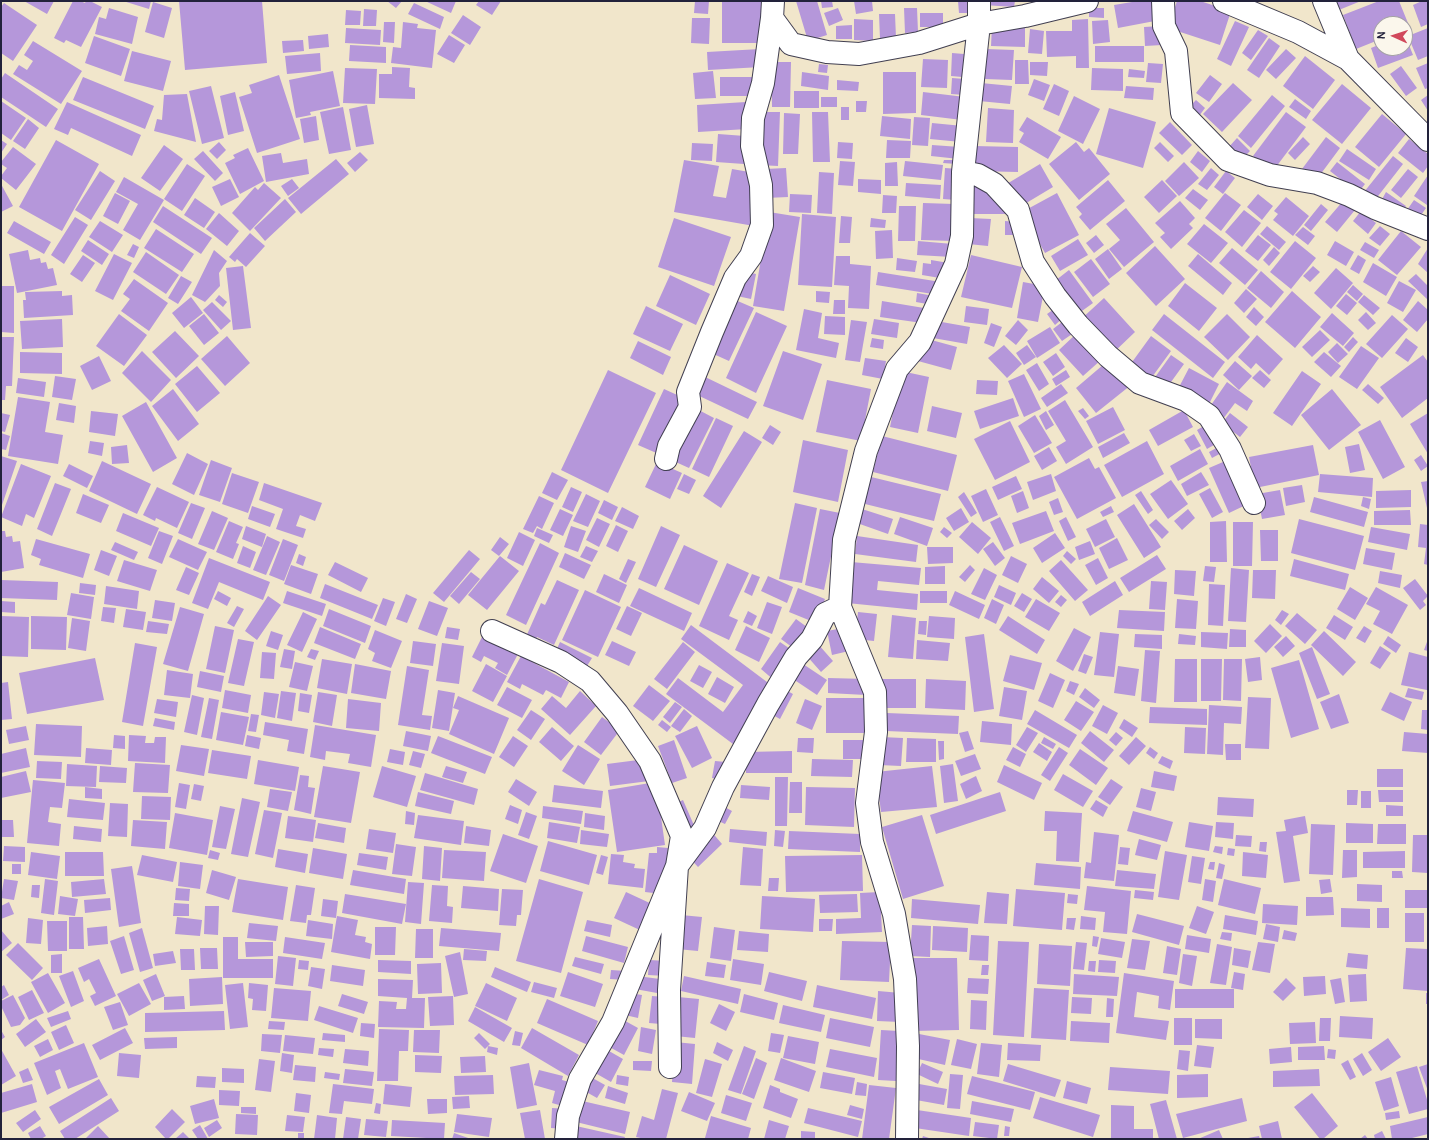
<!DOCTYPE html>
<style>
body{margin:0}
#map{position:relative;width:1429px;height:1140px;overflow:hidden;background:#f1e6cb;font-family:Pangolin,sans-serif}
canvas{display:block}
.frame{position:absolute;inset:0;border:2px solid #22223b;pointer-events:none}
.north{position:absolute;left:1373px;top:16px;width:40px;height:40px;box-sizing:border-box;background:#fbf7ec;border:1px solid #a4a2a5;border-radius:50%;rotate:273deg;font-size:11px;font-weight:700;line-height:16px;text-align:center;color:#22223b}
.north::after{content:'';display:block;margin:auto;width:14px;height:18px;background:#d1495b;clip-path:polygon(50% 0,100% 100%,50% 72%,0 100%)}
</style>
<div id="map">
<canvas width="1429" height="1140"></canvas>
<div class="frame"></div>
<div class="north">N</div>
</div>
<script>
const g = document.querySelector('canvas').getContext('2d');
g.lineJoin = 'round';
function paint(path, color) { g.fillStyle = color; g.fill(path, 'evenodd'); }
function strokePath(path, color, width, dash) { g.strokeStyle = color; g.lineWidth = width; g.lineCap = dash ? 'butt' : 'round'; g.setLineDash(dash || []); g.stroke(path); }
const building = new Path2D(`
 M24,1H54L47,14Z
 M73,1H80L85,3L86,1H90L102,7L81,47L66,40L64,43L54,38Z
 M123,1H151L149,9Z
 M179,1H262L267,63L185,70Z
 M387,1H402L396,8Z
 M425,1H456L451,13Z
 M479,1H501L492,15L476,5Z
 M695,1H709L708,14L694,13Z
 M722,1H761V43H722Z
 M796,1H817L827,35L808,41Z
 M821,1H832L833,7L822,8Z
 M854,1H872L873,11L856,14Z
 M958,1H973L974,13H959Z
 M984,1H1015L1014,7L984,5Z
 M1138,1H1157L1160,20L1118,28L1114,5Z
 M1177,1H1200L1231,11L1220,45L1168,28Z
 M1329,1H1361L1334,12Z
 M1379,1H1399L1410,28L1405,30V24H1381V39L1356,49L1343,15Z
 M1422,1H1428V24L1421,27L1413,5Z
 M153,2L172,8L164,38L145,32Z
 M4,3L37,25L13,61L1,53V7Z
 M414,3L444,17L440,29L408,14Z
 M109,8L138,17L132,44L95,34L99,17L106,19Z
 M838,8L843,20L829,26L824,13Z
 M904,8H917L918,32L905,33Z
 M1089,8H1104V18L1089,17Z
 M364,9L377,10L376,26H363Z
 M346,10L361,11L360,25H345Z
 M920,13H943V27H920Z
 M879,14H895L896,38L880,39Z
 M463,15L481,27L470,45L451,33Z
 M692,18H710L709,44L691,43Z
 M854,19L873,20V41L854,40Z
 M1088,19L1089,68H1076V56L1047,57L1046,31H1072V20Z
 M1108,20L1110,42L1093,44L1092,21Z
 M1235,21L1249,27L1231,66L1217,59Z
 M384,22H395L394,43L383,42Z
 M403,22L418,24L417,28L436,30L432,68L391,63L393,47L401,48Z
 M852,25V39H836V26Z
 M992,26L1025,27V47L991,46Z
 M1161,26L1162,45L1145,46L1144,27Z
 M346,28L381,30L380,45L345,43Z
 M1428,28V56L1418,60L1408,36Z
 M1030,29L1044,31L1042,54L1028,53Z
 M1258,30L1268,36L1251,60L1242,53Z
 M328,34L329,47L309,49L308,36Z
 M449,35L465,45L454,63L437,54Z
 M1405,35L1413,55L1378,68L1371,48L1381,44V48H1405Z
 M94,36L130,49L121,76L85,63Z
 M1269,38L1280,46L1259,78L1247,70Z
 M303,40L304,51L283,53L282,41Z
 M33,41L82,71L61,104L13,74L19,65L27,70L33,61L24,55Z
 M350,45L386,47V63L349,61Z
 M1095,46H1144V62H1095Z
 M760,49L761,67L708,70L707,52Z
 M986,49L1014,50L1012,80L985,79Z
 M1286,49L1296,58L1276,79L1266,70Z
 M132,51L171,61L163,91L124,81Z
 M320,53L321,71L287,74L285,56Z
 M952,53L964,54L962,77L951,76Z
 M1305,56L1335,80L1313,109L1283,86Z
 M923,59L948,60L947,88L921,87Z
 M1015,60H1028L1029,84H1015Z
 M771,62H791L790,107H772Z
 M1030,62H1048L1047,76L1030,75Z
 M1148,63L1163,64L1161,83L1146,82Z
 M1428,63V88L1425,89L1416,68Z
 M819,64L828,65L827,73L818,72Z
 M1401,66L1417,88L1406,96L1390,74Z
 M392,67L410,68L409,87L415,88V99L379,98V74H392Z
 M345,68L377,69L375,104L343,103Z
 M1092,68L1123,69V91L1091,90Z
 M1129,69L1145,71L1144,78L1128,77Z
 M333,71L340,106L310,112L311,115L296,118L289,80Z
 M713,71L716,98L695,99L693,73Z
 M802,72L829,76L828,90L801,86Z
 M883,72H916V113L883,114Z
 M5,73L58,109L46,127L1,97V79Z
 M279,75L300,139L257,153L239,97L252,93L249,85Z
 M1210,75L1222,84L1209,102L1196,93Z
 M83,77L154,106L145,129L73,100Z
 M720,77H754V96H720Z
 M952,78L965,79L964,95L951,94Z
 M1034,79L1050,85L1044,101L1028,95Z
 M837,80L859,82L858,91L837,90Z
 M981,83L1012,86L1010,104L979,101Z
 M1233,83L1252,100L1222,132L1203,114Z
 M1054,84L1069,91L1059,116L1043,109Z
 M1342,84L1371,108L1342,144L1312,120Z
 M211,86L224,138L202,144L189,91Z
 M1126,86L1154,88L1153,100L1124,98Z
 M794,91H819V108H794Z
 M235,92L244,131L228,135L220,96Z
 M923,92L965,97L962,120L921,115Z
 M187,94L196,142L154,131L157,119L162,120L164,95Z
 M1272,95L1285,106L1251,148L1238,136Z
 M1428,95V111L1421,100Z
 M1074,96L1100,109L1083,144L1058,131Z
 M821,97H837V107H821Z
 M1295,99L1311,111L1306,119L1289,107Z
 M1196,100L1205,108L1199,116L1189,107Z
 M1,101L26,118L11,140L1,133Z
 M856,101H867L866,112H856Z
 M67,102L141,135L132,156L71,128L68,135L54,129Z
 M746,102L747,129L698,132L697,105Z
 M367,105L374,144L356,147L349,109Z
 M343,107L351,150L329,154L320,112Z
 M841,107H849V120H841Z
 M988,108L1014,110L1013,143L986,142Z
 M1109,108L1156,122L1143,168L1096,154Z
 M760,112H780L778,166L759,165Z
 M812,112H828L830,162H813Z
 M1286,112L1306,127L1273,171L1253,156Z
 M784,113L800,114L798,154H783Z
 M1382,114L1406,134L1379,167L1355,147Z
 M316,116L319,140L304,143L300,119Z
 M882,116L911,119L910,139L880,136Z
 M914,117L930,118L928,146L912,145Z
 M1027,117L1061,137L1048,159L1019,142L1024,133L1019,130Z
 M28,119L39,128L25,149L13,141Z
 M1170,122L1192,145L1182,155L1159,133Z
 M932,123L963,126L961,142L930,139Z
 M718,134L745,136L744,164L716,162Z
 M1303,137L1310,144L1295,160L1288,153Z
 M1326,137L1340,148L1317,179L1302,169Z
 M1237,138L1250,151L1241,160L1228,148Z
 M1409,139L1428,154V166L1423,173L1398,153Z
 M1,140L7,144L1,153Z
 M56,140L99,164L62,231L19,207Z
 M887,140L911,141L910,158H886Z
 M219,142L226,150L217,159L209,151Z
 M838,142L853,143L852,159L837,158Z
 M1076,142L1084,152L1089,148L1110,174L1079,200L1049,164Z
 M1160,142L1174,156L1168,162L1154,148Z
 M692,143L713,144L712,161L691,160Z
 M164,145L183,159L160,191L141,178Z
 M932,145L960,147L959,159L931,156Z
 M974,146L1018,147V172L973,171Z
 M13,147L36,164L16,190L1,178V176L7,168L1,164V162Z
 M248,148L264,181L240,194L225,163L235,158L233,155Z
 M1347,149L1376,169L1369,180L1339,161Z
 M203,151L223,173L215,181L194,159Z
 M1198,151L1210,161L1202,172L1190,162Z
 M360,152L368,160L355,172L347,163Z
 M281,153L283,163L307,159L309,174L266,182L262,156Z
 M1393,156L1403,164L1375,200L1364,192Z
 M336,159L349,174L301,214L288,198Z
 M684,160L719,166L713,196L726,198L732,169L755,173L754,226L674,212Z
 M944,160H956V164L943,163Z
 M840,161L855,162L853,186L838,185Z
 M905,161L943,165L941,180L903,176Z
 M897,162L898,186H885V163Z
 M1184,162L1199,178L1179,196L1165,181Z
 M1337,162L1365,184L1358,193L1330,171Z
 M187,164L205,176L182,211L164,199Z
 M1040,164L1053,187L1018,208L1005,185Z
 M786,168L788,197L766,198L765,169Z
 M945,168L959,169L956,200L943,199Z
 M1211,168L1219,175L1207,190L1198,184Z
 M1408,169L1418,177L1401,198L1391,190Z
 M100,171L115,181L91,220L75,210Z
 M1226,171L1235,178L1223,194L1214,187Z
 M819,172L834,173L832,214L817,213Z
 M1428,175V203L1427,205L1414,196Z
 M124,177L164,200L140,240L123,230L138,204L116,192Z
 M230,179L239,197L221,206L212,187Z
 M292,179L299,188L288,196L281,186Z
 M858,179L881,180V194L858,192Z
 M1108,180L1125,201L1090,230L1079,217L1082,214L1076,207Z
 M1162,180L1177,196L1159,213L1144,197Z
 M264,183L281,198L250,231L232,213L255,187L258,190Z
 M906,183L941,185L940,199L905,196Z
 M1,184L13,206L1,212Z
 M971,185H989V197H1004L1011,214H972Z
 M1193,189L1208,200L1200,210L1185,198Z
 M1386,192L1406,206L1399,216L1380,203Z
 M115,193L130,201L118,224L103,216Z
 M1057,193L1079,235L1045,253L1022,212Z
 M1225,193L1241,205L1221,231L1205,218Z
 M790,194L812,195L811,213L789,212Z
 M1258,194L1273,206L1262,220L1247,207Z
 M883,195L897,196L896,213H882Z
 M1286,197L1309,216L1293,236L1273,220L1278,214L1274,211Z
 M195,198L215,212L204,228L184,215Z
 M285,199L296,212L265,241L254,228Z
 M1414,200L1426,208L1419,218L1407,210Z
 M1180,201L1195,218L1189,224L1193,228L1171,249L1160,237L1165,233L1155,223Z
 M1343,201L1355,210L1337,232L1325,222Z
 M923,203L954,204L953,241L921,240Z
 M1321,204L1328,210L1311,231L1304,225Z
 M163,206L212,238L201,254L153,222Z
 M899,206H916L915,241H898Z
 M1126,208L1154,242L1124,267L1109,249L1120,240L1106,224Z
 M1244,210L1261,223L1242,247L1225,232Z
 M1361,211L1376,223L1368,234L1353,221Z
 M769,212L800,217L784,311L753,306Z
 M219,213L239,231L227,246L206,229Z
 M802,214L836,217L832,287L798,285Z
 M841,216L852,217L850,243H839Z
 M75,217L88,225L64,264L51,255Z
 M674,218L731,237L714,286L658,267Z
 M871,218L886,220L885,228L870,227Z
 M970,218L991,219L988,246L968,244Z
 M14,221L51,242L44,254L7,233Z
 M100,221L123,235L112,252L89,237Z
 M1005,221L1016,222L1017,235H1005Z
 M1204,224L1228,243L1211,263L1187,244Z
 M1267,226L1286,242L1279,250L1260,234Z
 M1380,226L1390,234L1380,246L1369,238Z
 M1303,227L1315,236L1308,245L1295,235Z
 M156,229L194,254L182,272L144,248Z
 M892,230L893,258L876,259L875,231Z
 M1401,231L1421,247L1397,275L1378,260Z
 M250,233L265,246L246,267L237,259L235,262L229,257Z
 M1096,235L1104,245L1094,253L1086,243Z
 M1258,235L1271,245L1258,261L1245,251Z
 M1078,239L1088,255L1060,271L1051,256Z
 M88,240L109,254L102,265L81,251Z
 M918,241L953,244L952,257L917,255Z
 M1295,241L1316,258L1291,289L1270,272Z
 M1335,241L1354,252L1346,266L1327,255Z
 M1365,242L1379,250L1374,258L1360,250Z
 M133,244L139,247L134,258L127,255Z
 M1155,246L1185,279L1156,306L1126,273Z
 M1274,247L1280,253L1269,266L1263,260Z
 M1232,248L1258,270L1245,285L1219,263Z
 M1428,248V273L1418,264Z
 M1108,249L1122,269L1109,279L1095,259Z
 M28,250L30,260L40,258L41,263L46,262L48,269L53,268L57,285L17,293L9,254Z
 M214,250L227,261L219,273L220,286L205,302L192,295Z
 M146,252L179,275L166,294L133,272Z
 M114,254L132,263L113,300L95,291Z
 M1198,254L1232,283L1223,295L1188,266Z
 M83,255L95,263L82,282L70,274Z
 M971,255L1022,267L1012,308L961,297Z
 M1358,255L1366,260L1359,274L1350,269Z
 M836,256H850V264L871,266L869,309L848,308L849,286L834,285Z
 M897,258L917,261L915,272L896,270Z
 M1091,259L1110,284L1093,297L1074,272Z
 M931,260L949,263L946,279L922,275L923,263L931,264Z
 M1373,263L1397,277L1386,296L1363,282Z
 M243,266L251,328L233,330L226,268Z
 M1313,266L1320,272L1310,282L1303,276Z
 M1336,268L1353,283L1331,309L1314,293Z
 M1069,270L1093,303L1075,316L1051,284Z
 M742,271L756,274L751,299L737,296Z
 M1261,271L1284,292L1271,308L1247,288Z
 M878,272L941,282L939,295L876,285Z
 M1416,274L1428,286V300L1408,281Z
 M670,275L710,294L696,325L656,306Z
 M181,276L192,282L178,304L168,298Z
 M134,279L168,303L149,331L121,311L130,299L123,294Z
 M1399,281L1416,290L1403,312L1387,303Z
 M1023,282L1045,286L1038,322L1017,318Z
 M1185,283L1217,308L1199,331L1168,306Z
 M1353,285L1363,294L1357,301L1347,292Z
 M1,286H14V333L1,332Z
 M1246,289L1257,299L1244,313L1234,303Z
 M62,291V296L72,295L73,315L24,318L23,300H26L25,292Z
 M816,291L830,292L829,303L816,302Z
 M1292,291L1321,317L1295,348L1265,322Z
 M917,293L934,296L933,305L916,302Z
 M1346,294L1357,303L1347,315L1336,306Z
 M219,295L227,302L223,307L215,300Z
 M1364,295L1380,308L1373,315L1358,302Z
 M191,297L203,313L184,328L172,313Z
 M1104,298L1135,332L1111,355L1079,321Z
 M733,299L754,308L729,361L709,352Z
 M834,300H845V314H833Z
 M882,301L924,308L922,323L880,317Z
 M1418,301L1428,310V319L1417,332L1403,320Z
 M212,302L231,321L221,330L203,310Z
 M646,306L683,324L670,351L633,334Z
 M966,306L989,309L987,325L964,322Z
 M1057,307L1064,317L1055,325L1047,314Z
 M1254,307L1264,317L1256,326L1246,317Z
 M804,309L822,313L818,338L839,343L836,358L796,350Z
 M756,312L787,326L756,393L726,378Z
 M1366,312L1376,323L1368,330L1358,320Z
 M1332,313L1354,333L1343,346L1320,327Z
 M119,314L147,335L124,366L96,346Z
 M204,314L219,333L204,345L189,326Z
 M1164,314L1225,362L1213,378L1152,330Z
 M1227,314L1250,337L1228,360L1204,337Z
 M1392,315L1408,329L1382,358L1366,344Z
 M825,316L845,317V335L824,334Z
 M62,319L63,347L22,349L20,321Z
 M874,319L899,323L897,338L871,334Z
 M1066,319L1075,332L1062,341L1053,329Z
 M851,320L867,322L860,362L845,360Z
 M1018,320L1028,330L1016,345L1005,336Z
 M936,321L970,327L967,344L933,338Z
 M991,323L1002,327L994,347L984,343Z
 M1050,327L1060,343L1037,358L1027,341Z
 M1320,330L1330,340L1312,357L1302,347Z
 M175,331L199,356L176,378L152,352Z
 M1077,333L1101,360L1083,376L1059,350Z
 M1257,335L1283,359L1269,375L1256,363L1251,369L1238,357Z
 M227,336L250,363L225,386L201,359Z
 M1151,336L1171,351L1147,384L1127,369Z
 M1,337H14L12,386H6L5,400H1Z
 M1353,337L1358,342L1349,352L1344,347Z
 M872,338L884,340L883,349L870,347Z
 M924,338L957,347L951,370L918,361Z
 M1406,338L1418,347L1408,362L1395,353Z
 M638,341L671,357L663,375L630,358Z
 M1337,343L1348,354L1338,363L1328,352Z
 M1004,345L1022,364L1007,378L988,358Z
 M1027,345L1036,357L1024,365L1016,353Z
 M1361,346L1379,358L1357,389L1339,377Z
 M142,351L171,380L151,402L122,373Z
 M783,351L822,364L803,420L763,406Z
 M20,352L62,353V374L20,373Z
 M1324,352L1341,366L1331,377L1314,362Z
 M1056,353L1065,367L1053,376L1043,362Z
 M1171,355L1184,364L1166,389L1153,380Z
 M1423,355L1428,362V398L1402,418L1380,387Z
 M99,356L111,381L92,390L80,366Z
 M865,358L886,361L883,379L862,375Z
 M1110,359L1131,385L1096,413L1076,388Z
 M1235,361L1252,376L1239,390L1223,375Z
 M1037,363L1049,384L1039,391L1026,370Z
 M197,366L220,393L197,412L175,384Z
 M1189,368L1219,384L1209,404L1178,389Z
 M608,370L656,393L608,493L561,470Z
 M1066,370L1070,377L1056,386L1052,379Z
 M1260,370L1271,380L1264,388L1252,378Z
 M901,371L929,377L918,433L890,427Z
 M1302,371L1321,384L1292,426L1273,413Z
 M1024,374L1041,409L1024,417L1008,381Z
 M701,375L757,402L748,419L693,393Z
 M55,376L76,379L72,400L52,397Z
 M18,378L46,382L44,397L16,393Z
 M827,380L871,389L861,441L816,432Z
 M977,380L998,381L997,395L976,394Z
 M1227,382L1253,401L1247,411L1235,403L1223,419L1209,408Z
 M1061,384L1068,393L1047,407L1041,398Z
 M1368,384L1384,398L1378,404L1362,390Z
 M173,389L199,424L178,441L152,406Z
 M664,389L686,399L661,455L638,445Z
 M1332,389L1361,425L1329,450L1301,415Z
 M18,397L50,402L45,432L63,435L58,464L8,456Z
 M1013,398L1019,416L980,429L974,411Z
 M1065,400L1093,447L1066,464L1056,447L1066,441L1048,411Z
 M146,402L177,458L153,472L122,416Z
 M59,403L76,406L74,423L56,420Z
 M932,406L962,413L956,438L927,431Z
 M693,407L714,418L689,468L669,459Z
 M1113,407L1125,430L1098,444L1086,421Z
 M1083,408L1089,416L1085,419L1078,411Z
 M1184,410L1193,427L1158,446L1149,430Z
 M91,411L118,414L115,436L89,432Z
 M1046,411L1054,425L1046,430L1039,416Z
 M1,413L10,415L5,432L1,431Z
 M1230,413L1248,427L1240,437L1222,423Z
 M1428,413V454L1410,424Z
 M1035,415L1052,443L1034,453L1018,426Z
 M716,418L733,426L709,477L692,469Z
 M1380,420L1405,467L1383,479L1358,432Z
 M1010,421L1030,462L995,480L974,439Z
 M1209,423L1219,442L1207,449L1197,430Z
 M770,425L781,432L773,445L762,438Z
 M744,431L762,442L721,508L703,496Z
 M1,433L10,436L6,450L1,449Z
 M1124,433L1130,443L1103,458L1098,447Z
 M1194,434L1201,446L1191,451L1184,440Z
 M882,436L957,455L948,491L873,472Z
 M803,440L848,450L838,502L793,492Z
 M90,441L104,443L102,456L88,453Z
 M1147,441L1164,474L1122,497L1104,465Z
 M1359,444L1365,470L1350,473L1345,447Z
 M127,445L129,463L112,464L111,447Z
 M1222,445L1225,451L1212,458L1209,452Z
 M1313,445L1319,475L1255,488L1249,457Z
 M1049,447L1057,461L1042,470L1034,456Z
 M1200,449L1208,464L1178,481L1170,466Z
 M187,453L208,464L194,495L172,484Z
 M1421,455L1428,466L1421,471L1414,460Z
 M1,456L17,461L2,505L1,504Z
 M1089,458L1095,469L1099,467L1116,498L1077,519L1054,477Z
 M1230,459L1250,503L1229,513L1209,468Z
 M211,460L232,468L220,502L199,495Z
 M102,461L151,484L137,514L89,491Z
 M657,462L682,473L670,499L645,487Z
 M21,464L51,476L34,518L26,514L22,526L1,517Z
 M69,464L93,476L87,488L63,476Z
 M552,472L568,480L557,500L542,493Z
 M1201,472L1209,485L1187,496L1181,484Z
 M232,473L259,482L248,513L222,504Z
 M684,474L696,480L689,494L677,489Z
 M1051,474L1056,491L1033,500L1027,482Z
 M1320,474L1373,478L1372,497L1318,492Z
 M867,476L941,494L934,521L861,503Z
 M1016,476L1022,489L998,500L992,487Z
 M1171,480L1188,504L1168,519L1150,494Z
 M1428,481V508H1427L1421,482Z
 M55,483L71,489L52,536L37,529Z
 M264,483L322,503L315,521L300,515L296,526L306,529L303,538L276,529L283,509L259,500Z
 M1302,485L1305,502L1286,506L1283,488Z
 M157,487L189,502L177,528L156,518L155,521L143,515Z
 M571,487L582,492L573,512L562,507Z
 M1210,488L1223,512L1212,518L1199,494Z
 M986,489L998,515L983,522L971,496Z
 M1280,490L1285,515L1262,519L1257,494Z
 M1411,490V507L1376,508V491Z
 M1023,491L1029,508L1017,513L1011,496Z
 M1141,491L1153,510L1148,514L1135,495Z
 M964,492L977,513L971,517L958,497Z
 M83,494L109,505L101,523L76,513Z
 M586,494L600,501L588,527L573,521Z
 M539,496L554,503L542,529L537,526L533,533L523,529Z
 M1314,497L1368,512L1364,527L1310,512Z
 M1363,497L1371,499L1369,509L1361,506Z
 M1058,498L1063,512L1054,515L1049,502Z
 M604,500L618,507L612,520L598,513Z
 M191,503L205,508L192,539L178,533Z
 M795,503L817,508L802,583L779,579Z
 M1134,504L1161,547L1144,558L1117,515Z
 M252,506L275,514L270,527L248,519Z
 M1111,506L1114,512L1103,517L1100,512Z
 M622,507L639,516L633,529L615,521Z
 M961,508L969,522L954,531L946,518Z
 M560,509L573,515L563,536L550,530Z
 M820,509L840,513L824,590L805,585Z
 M862,509L893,519L888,534L857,523Z
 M1188,509L1195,518L1182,530L1174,521Z
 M1410,510L1411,525H1374V511Z
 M212,511L228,518L214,550L198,544Z
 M1046,511L1054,531L1020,544L1012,523Z
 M123,513L159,528L151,546L116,531Z
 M900,517L933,528L927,546L894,534Z
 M1000,517L1014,546L1004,551L990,522Z
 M1066,517L1076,537L1068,541L1059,521Z
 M597,518L610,524L599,547L586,540Z
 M1106,519L1115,537L1095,547L1086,529Z
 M1156,519L1169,532L1162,539L1149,525Z
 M1299,519L1364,536L1355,570L1291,553Z
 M229,521L243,527L236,543L239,544L233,559L216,552Z
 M1226,521L1227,562H1210V522Z
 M972,522L991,538L978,554L959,537Z
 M1233,522H1253L1252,566H1233Z
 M1420,524L1428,525V565L1424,564L1426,548L1418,547Z
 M616,525L628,531L618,552L606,546Z
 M246,526L266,534L262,547L242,539Z
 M571,526L586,531L578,552L564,547Z
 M661,526L680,535L656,587L638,579Z
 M944,527L952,533L947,538L940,532Z
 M1371,527L1410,534L1407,550L1368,542Z
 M537,528L553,535L549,543L534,536Z
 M1260,530H1278V561H1261Z
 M1,531H5L6,537L12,536L13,542L20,541L24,568L1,572Z
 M159,531L173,536L162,564L148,558Z
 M519,532L535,540L523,566L507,558Z
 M1055,533L1065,548L1042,563L1033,548Z
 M267,536L280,542L266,575L253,570Z
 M857,536L918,545L916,562L855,554Z
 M500,537L509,544L499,556L491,550Z
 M1117,538L1128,560L1109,569L1099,548Z
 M36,539L90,554L83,578L39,565L41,559L31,555Z
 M178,539L207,552L198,570L169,557Z
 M283,539L298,545L284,581L269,575Z
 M1090,541L1095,554L1079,560L1075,547Z
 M115,542L138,552L134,560L111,550Z
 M993,542L1005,558L995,566L983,549Z
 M540,543L559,553L526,625L506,615Z
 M684,545L718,561L699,605L664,589Z
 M243,546L256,552L250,568L237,563Z
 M586,546L598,551L592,562L580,557Z
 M927,547H953V563L928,564Z
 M1366,548L1395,553L1392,570L1363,564Z
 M101,550L117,556L109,576L94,570Z
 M469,550L480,559L444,602L433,593Z
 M1067,551L1076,559L1071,564L1063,556Z
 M565,553L591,565L584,579L559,567Z
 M299,554L306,557L303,566L296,563Z
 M1157,555L1166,569L1129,592L1120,578Z
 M500,556L519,571L487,610L468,595Z
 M1011,556L1027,564L1018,583L1002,575Z
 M209,558L270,582L263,600L219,582L208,609L192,603Z
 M1098,558L1108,578L1096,585L1085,565Z
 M628,559L636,562L626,583L619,579Z
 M1294,559L1349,574L1345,590L1290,576Z
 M124,560L157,570L150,591L117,581Z
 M1061,560L1088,590L1075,601L1049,571Z
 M335,562L368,578L361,592L328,575Z
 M851,562L921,568L919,585L878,581L877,590L918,594L917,610L847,603Z
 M727,563L749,573L729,616L738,620L729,640L699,626Z
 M291,565L318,574L311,594L284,584Z
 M970,565L975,570L965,582L959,577Z
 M945,566V584H925V567Z
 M1205,566L1216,567L1214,582L1203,581Z
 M186,567L199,573L189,595L176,590Z
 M984,568L997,575L985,600L971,594Z
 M1231,568L1249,570L1246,622L1228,621Z
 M1175,570L1196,571L1194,596L1174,594Z
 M1253,570H1276L1275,599L1252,598Z
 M1380,571L1402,575L1400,588L1378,583Z
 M471,572L480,579L459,604L450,596Z
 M604,574L627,585L619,603L596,592Z
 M752,574L760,577L752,596L744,592Z
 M768,576L793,587L787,603L761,591Z
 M1042,577L1059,591L1049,603L1033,589Z
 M1415,579L1428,596L1423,601L1426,605L1420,610L1403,588Z
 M1,580L58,582L57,600L1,598Z
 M557,580L579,590L554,645L537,637L534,643L525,639L541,603L545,605Z
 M1115,581L1123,595L1090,616L1082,602Z
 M1151,581L1167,582L1165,610L1149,609Z
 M80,583L96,585L95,595L79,593Z
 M325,584L378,605L372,619L320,598Z
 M1209,584L1225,585L1223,626L1208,625Z
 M999,585L1016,593L1011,605L994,597Z
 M106,586L139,591L137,609L104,604Z
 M1350,587L1368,598L1355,620L1337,609Z
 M1376,587L1408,605L1392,634L1373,624L1380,611L1366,604Z
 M639,588L692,613L684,631L630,606Z
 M798,588L825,599L816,623L789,612Z
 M585,590L621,607L598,657L562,640Z
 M218,591L231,598L227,606L214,599Z
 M287,591L326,604L322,616L283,603Z
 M920,591H947V603H920Z
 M955,591L985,605L979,619L949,605Z
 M71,593L94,597L91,619L67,615Z
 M1022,593L1032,599L1024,612L1014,606Z
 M406,594L417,599L407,623L396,619Z
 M1061,595L1067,600L1061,607L1055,602Z
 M268,596L281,605L257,640L245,631Z
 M383,598L395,602L386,626L374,621Z
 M992,599L1004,605L996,624L984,618Z
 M1036,599L1060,613L1049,631L1025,617Z
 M1177,599L1198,601L1196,629L1175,628Z
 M155,600L175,603L172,621L152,618Z
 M1,601L15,602V613L1,612Z
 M429,601L448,608L437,636L418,629Z
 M767,602L782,607L772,634L757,628Z
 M237,606L244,609L234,627L227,623Z
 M627,606L642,613L631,636L616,629Z
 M103,607L116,608L114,623L101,621Z
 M180,607L204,614L188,671L163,664Z
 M126,609L146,612L143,630L123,627Z
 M329,609L371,626L365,643L323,626Z
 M1119,610L1165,612L1164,631L1117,628Z
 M1282,610L1289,614L1281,625L1275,620Z
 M748,611L757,616L752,626L743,622Z
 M303,612L317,619L302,652L287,645Z
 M858,612L877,614L874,641L855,639Z
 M1297,613L1317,630L1305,644L1285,626Z
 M892,615L916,618L913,659L888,657Z
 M1334,615L1353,627L1345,640L1326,628Z
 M1,616L29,617L28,657L1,656Z
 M31,616L67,617L66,650L31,649Z
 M929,616L955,618L954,639L927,637Z
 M1008,616L1045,640L1037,654L999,630Z
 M72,618L90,621L86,651L68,648Z
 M796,619L811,630L796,650L781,639Z
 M148,621L169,624L167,634L146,632Z
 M919,621H927L926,635L918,634Z
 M1270,624L1282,636L1266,653L1254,641Z
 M691,625L775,688L733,744L666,694L678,678L723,712L743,685L681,639Z
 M215,626L234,630L225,673L206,669Z
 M746,626L770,638L759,662L735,650Z
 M1364,626L1372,631L1365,643L1356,638Z
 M320,627L361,644L355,659L314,643Z
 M447,627L460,629L458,640L445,638Z
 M843,628L849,651L832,655L827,631Z
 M1074,628L1091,637L1073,671L1056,661Z
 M1230,629L1246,630V647H1229Z
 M375,630L402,641L391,668L372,661L375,653L368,649Z
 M271,631L283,635L278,650L266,646Z
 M1324,631L1356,662L1343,676L1311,645Z
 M1100,632L1119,634L1114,677L1094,675Z
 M1201,632L1228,633L1227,649L1201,647Z
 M984,634L994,709L974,712L965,637Z
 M1135,634L1162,635V649L1134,647Z
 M1179,634L1196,636L1195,645L1178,644Z
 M483,635L518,654L507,675L495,668L498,663L484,656L481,662L472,657Z
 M1286,636L1295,646L1283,657L1274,647Z
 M1388,636L1401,645L1396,653L1383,644Z
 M238,639L254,642L244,686L228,683Z
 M1428,639V651L1424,650Z
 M917,640L950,643L948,661L916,659Z
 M413,641L436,644L433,666L410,663Z
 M612,641L636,652L629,666L605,655Z
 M560,642L592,658L587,666L556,651Z
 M683,642L695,652L667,689L654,679Z
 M780,642L796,653L775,681L761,669Z
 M135,643L157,647L143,726L122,722Z
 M442,643L464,646L459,684L436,681Z
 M818,644L833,661L821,672L806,655Z
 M1380,646L1391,653L1380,669L1370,663Z
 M1312,647L1330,694L1317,699L1299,653Z
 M284,649L295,651L292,669L280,667Z
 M311,649L319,651L315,660L307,657Z
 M1145,650L1160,651L1156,703L1141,701Z
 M262,652L276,653L274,679L260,678Z
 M1409,652L1428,657V684L1427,690L1401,685Z
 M1084,654L1093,657L1086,674L1078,671Z
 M1010,655L1042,663L1034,690L1003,681Z
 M521,656L569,682L561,698L546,690L543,695L522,684L520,689L507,682Z
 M1260,657L1262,680L1248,682L1245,659Z
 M95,658L104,700L27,714L19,673Z
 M322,659L352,664L347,694L317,688Z
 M1175,659H1197V702H1174Z
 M1201,659H1222L1221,701H1201Z
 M1224,659H1242L1241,701L1223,700Z
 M1299,660L1319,729L1291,738L1271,668Z
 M295,662L313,666L307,691L289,687Z
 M800,662L827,680L817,695L790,677Z
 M355,664L391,671L386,699L351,693Z
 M486,664L507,676L493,702L472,691Z
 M699,665L712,672L703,688L690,681Z
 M407,666L429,670L422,715L432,716L430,730L398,725Z
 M1118,666L1139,669L1135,696L1114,693Z
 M167,670L193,674L190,698L164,695Z
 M200,671L224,676L221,692L197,687Z
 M1050,673L1065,680L1053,708L1038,701Z
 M717,677L734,687L725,703L708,694Z
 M828,678L867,679L866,695L828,693Z
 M881,679H916V708H881Z
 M926,679L966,681L965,710L925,708Z
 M1070,681L1079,684L1074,695L1066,691Z
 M8,682L12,719L1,720V683Z
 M649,685L670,701L653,721L633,706Z
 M507,687L532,700L522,718L497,705Z
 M1004,687L1027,691L1022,720L999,716Z
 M782,688L793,694L780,719L769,713Z
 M1085,688L1100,700L1094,708L1079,697Z
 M1408,688L1424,692L1422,700L1405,697Z
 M225,690L251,695L248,713L222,708Z
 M438,690L455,693L449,731L432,728Z
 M281,691L296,693L292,721L277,718Z
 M580,691L596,706L570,735L541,709L552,696L566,708Z
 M264,692L279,694L275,718L261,715Z
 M318,692L337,695L332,726L313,722Z
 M1390,692L1412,702L1404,721L1381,710Z
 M300,693L312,695L309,713L298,711Z
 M1339,694L1349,723L1331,729L1320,702Z
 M192,695L204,698L197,735L184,732Z
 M458,696L509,718L494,754L449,734L459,710L453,708Z
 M1248,697L1271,698L1269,749L1245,748Z
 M209,698L219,700L212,739L201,737Z
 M826,698H866V733H826Z
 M157,699L178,702L176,717L154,713Z
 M348,699L381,703L379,731L346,728Z
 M805,699L822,706L812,730L796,723Z
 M1076,701L1094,712L1081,731L1064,720Z
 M675,702L682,707L670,723L663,717Z
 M1103,705L1118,713L1107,734L1092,726Z
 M1209,705L1242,707L1241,724L1224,723L1223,755L1207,754Z
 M1150,707L1207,709V725L1149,723Z
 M684,709L692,716L680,732L671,726Z
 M531,710L545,719L531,740L517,730Z
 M1035,710L1077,735L1069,748L1027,724Z
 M1422,710H1428V730L1421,729Z
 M221,712L249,717L243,745L216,740Z
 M887,713L959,716L958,734L886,731Z
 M251,714L259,715L256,732L248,731Z
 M602,717L620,730L601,755L584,742Z
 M155,718L175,722L174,730L153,726Z
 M1124,719L1138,728L1132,737L1119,728Z
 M662,720L671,727L667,732L658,725Z
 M982,721L1012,724L1011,745L980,742Z
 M265,722L308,729L304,754L287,751L289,740L263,735Z
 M36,724L82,726L81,757L34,755Z
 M315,725L376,735L371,767L348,763L350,754L326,751L325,760L310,757Z
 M26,726L29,740L9,744L6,730Z
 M697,726L712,758L692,768L675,736Z
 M552,727L574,746L561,761L539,742Z
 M1027,727L1038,733L1026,752L1016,745Z
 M1185,727L1206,728L1205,754L1184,753Z
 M406,731L431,736L428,751L403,746Z
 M968,731L974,749L965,752L959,733Z
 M1090,731L1114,750L1104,762L1081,743Z
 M1116,732L1123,738L1116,746L1109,740Z
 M1404,732L1428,734V753L1402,751Z
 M114,735L125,736V749L113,748Z
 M129,735L146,736L145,743H154L155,737H166L165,763L128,761Z
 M247,735L261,738L259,749L245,746Z
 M438,736L492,757L485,774L431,753Z
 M513,736L528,746L514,767L499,757Z
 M881,737L903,738L901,766L879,765Z
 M1044,737L1056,744L1053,749L1041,743Z
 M1136,737L1146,746L1129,765L1119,756Z
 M798,738H814L813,753L797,752Z
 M907,738L936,739V762H906Z
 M674,740L687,778L672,783L658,746Z
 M843,740H863V759H843Z
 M938,741H944V759L939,760Z
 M1039,743L1052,752L1047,761L1033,752Z
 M1225,744H1241V760H1226Z
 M181,745L209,749L204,776L176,771Z
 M578,745L600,759L584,785L562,771Z
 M1013,747L1026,754L1020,767L1006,760Z
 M1059,747L1068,753L1050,781L1041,775Z
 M1150,747L1158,753L1154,759L1146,753Z
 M26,748L30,767L1,773V754Z
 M86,748L112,750L111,765L85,763Z
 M390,749L405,752L403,765L387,762Z
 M1080,749L1108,768L1096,785L1069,765Z
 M212,750L251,756L247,779L208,773Z
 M413,751L425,754L421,768L409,765Z
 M792,751V773H746V752Z
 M975,754L981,769L961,776L955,761Z
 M1162,756L1173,761L1170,769L1158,763Z
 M646,759L649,781L610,786L607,764Z
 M812,759L853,760L852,777L811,776Z
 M258,760L299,767L295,791L254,784Z
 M37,761L62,762L61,779L36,778Z
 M715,761L726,762L724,780L712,778Z
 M135,763L170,765L168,793L133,792Z
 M67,764L97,766L96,787L66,786Z
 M953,764L958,801L944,803L940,766Z
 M1004,765L1042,783L1034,800L997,782Z
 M100,766L127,768L126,783L99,782Z
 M323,766L360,772L351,823L314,817Z
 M382,766L416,776L407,807L373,797Z
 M446,766L467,772L463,783L442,777Z
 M932,766L937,807L881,812L876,772Z
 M1377,769H1403V787H1377Z
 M26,771L31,792L1,798V777Z
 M1154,771L1177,776L1174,791L1151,787Z
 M425,773L478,789L474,805L420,790Z
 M1063,774L1093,791L1083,807L1054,790Z
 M300,775L309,776L308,787L315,788L311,814L294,810Z
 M976,776L982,791L966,799L960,784Z
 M775,777H788L787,826H775Z
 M516,779L537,792L529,806L508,792Z
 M1111,779L1123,787L1110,805L1098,797Z
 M33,780L65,783L62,808L50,807L48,822L61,824L59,846L27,843Z
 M656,782L665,845L617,852L608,790Z
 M790,782H802V813H789Z
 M179,783L190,785L186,809L175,807Z
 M194,784L204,786L201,801L191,799Z
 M554,785L603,791L601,808L552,802Z
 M741,785L770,787L769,800L740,798Z
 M85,787L102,789V799L85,798Z
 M806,787L855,788L854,827L805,825Z
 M1141,788L1156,792L1151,811L1136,807Z
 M270,789L292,792L288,811L267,807Z
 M1347,790H1358L1357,805H1347Z
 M1378,790H1403V802H1379Z
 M1361,791H1371V808H1361Z
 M418,792L454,801L451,814L415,806Z
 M1000,792L1006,811L936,834L930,815Z
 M142,796L171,797L170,820L141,819Z
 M1218,797L1254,799L1253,817L1217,815Z
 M242,798L260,802L248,857L231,854Z
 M69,799L105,803L103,820L67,817Z
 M683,800L696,830L685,835L672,805Z
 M1096,800L1108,807L1103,817L1090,809Z
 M110,803L128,804L127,837L108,836Z
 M510,805L522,810L518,824L505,819Z
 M721,805L732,811L725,824L714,819Z
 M1386,805L1403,806V816H1386Z
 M220,806L235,809L226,849L212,847Z
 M543,806L583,811L581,824L542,818Z
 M264,810L282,813L273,858L255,854Z
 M406,811L415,813L414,825L405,824Z
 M1045,811L1082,813L1079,862L1056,861L1057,831H1044Z
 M1133,811L1173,822L1167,842L1127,831Z
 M526,812L537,816L529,839L518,835Z
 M175,813L213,820L207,855L169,848Z
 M585,813L605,816L604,830L584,827Z
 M418,815L464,821L461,845L414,838Z
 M922,815L944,886L903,899L882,827Z
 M288,816L316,820L313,842L285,838Z
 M1305,816L1308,833L1293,836L1300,881L1284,883L1276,832L1286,831L1284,820Z
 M1,820H13L14,837H1Z
 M133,820L167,822L165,849L131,846Z
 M549,822L580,827L577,843L547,838Z
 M1189,822L1213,826L1209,851L1185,847Z
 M1216,822L1234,823L1233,839L1215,837Z
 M318,823L346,828L344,843L315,838Z
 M1346,823L1373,824V843H1346Z
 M1311,824L1335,825L1333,875L1309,874Z
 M1378,824H1406V844H1377Z
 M74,826L102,829L101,842L73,839Z
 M466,826L491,830L489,846L464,843Z
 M369,829L396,833L393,853L366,849Z
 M730,829L767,832L766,846L729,842Z
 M581,830L609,834L607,847L580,844Z
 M710,830L722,844L698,867L686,854Z
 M775,830L785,831L783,847L774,846Z
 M789,831L860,834V852L788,849Z
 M1094,832L1119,835L1114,881L1084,878L1086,862L1091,863Z
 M503,834L538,846L526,883L490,871Z
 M1236,835L1252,836L1251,847L1235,846Z
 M1413,835H1428V873L1412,872Z
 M1139,839L1161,845L1157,860L1135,855Z
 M548,841L597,855L589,885L540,871Z
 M1260,842H1267L1266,852L1259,851Z
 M396,844L416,847L412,876L392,874Z
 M4,846L25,847V862L3,861Z
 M424,846L442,848L440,881L422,879Z
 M1215,846L1223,847L1222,854L1213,852Z
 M657,847L668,848L662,894L645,892L649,853H657Z
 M743,847L763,849L761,886L740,885Z
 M1120,847L1130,848L1128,865L1118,864Z
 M313,848L347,854L343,879L309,873Z
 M1228,848L1235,849L1234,856L1227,855Z
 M278,849L308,854L305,873L275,867Z
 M210,850L220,853L218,860L208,858Z
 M444,850L486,852L484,881L442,878Z
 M1343,850H1357V877L1342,878Z
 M1165,851L1187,855L1179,900L1158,897Z
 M1405,851V868H1363V852Z
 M31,852L60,856L57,879L28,875Z
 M65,852H103L104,876H65Z
 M1243,852L1268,855L1266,878L1242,876Z
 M359,853L388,857L386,870L357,865Z
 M611,854L624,855L623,862L635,864L634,868L645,869L643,888L608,884Z
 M142,855L177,862L173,882L137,875Z
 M601,855L608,857L603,875L596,873Z
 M862,855L863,891L786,892L785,856Z
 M1192,856L1205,858L1201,884L1188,882Z
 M180,862L203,865L200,889L178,886Z
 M1210,862H1215L1214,870L1208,869Z
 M1036,863L1081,867L1080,889L1034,885Z
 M1219,863L1225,865L1222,879L1216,878Z
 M12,864H21V874H12Z
 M132,866L141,923L119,927L111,869Z
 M212,870L236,877L229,900L206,893Z
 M353,870L406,879L404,894L350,885Z
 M1117,870L1156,874L1154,889L1115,886Z
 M1392,871H1402L1403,878H1392Z
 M769,878H779L778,891H768Z
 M4,879L18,881L14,900L1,898Z
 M45,879L58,881L54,915L41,913Z
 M104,879L106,894L72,897L71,882Z
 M238,879L288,887L283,920L232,912Z
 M539,879L583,892L561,973L516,961Z
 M1205,879L1216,881L1213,902L1202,900Z
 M1224,879L1261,888L1255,914L1218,905Z
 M1330,879L1332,892L1321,894L1319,880Z
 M408,882L424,883L421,924L405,922Z
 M1357,884L1382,885V902L1357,901Z
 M32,885H40L39,898L31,897Z
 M296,885L315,888L311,915H307L306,923L290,921Z
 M432,885L448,886L447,906L453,907L452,923L429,921Z
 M463,886L499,889L498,911L461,908Z
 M1087,886L1131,891L1127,934L1103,932L1105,912L1084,910Z
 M176,888L190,889L189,901L175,900Z
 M502,889L523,890L521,915H517L516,926L499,925Z
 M1016,889L1065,893L1062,930L1013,926Z
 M1135,890L1154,892L1153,900L1134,898Z
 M1405,890H1428V908H1405Z
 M626,892L654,905L642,931L614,918Z
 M880,892L882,932L836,934V919L861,918L860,893Z
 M987,892L1009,894L1007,924L984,923Z
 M345,894L406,904L402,924L342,913Z
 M857,894L858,912L820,913L819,895Z
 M1068,894L1078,895L1077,904L1067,903Z
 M60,896L78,899L75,916L58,914Z
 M762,896L815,899L813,932L760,929Z
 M1306,897H1333L1334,915L1306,916Z
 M110,898L111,910L85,913L84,900Z
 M323,899L338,901L336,918L321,916Z
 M912,899L980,905L978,924L911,918Z
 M9,902L14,914L1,919V906Z
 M174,903L189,904V916H173Z
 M1263,904L1298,906L1297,925L1262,923Z
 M205,906H219L218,935L204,934Z
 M1197,906L1214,912L1206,934L1189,928Z
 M1341,908L1370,909V928L1341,927Z
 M1377,908H1389V928H1377Z
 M1405,913H1424V942H1405Z
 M1137,914L1184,926L1179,945L1132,932Z
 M681,915L702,917L698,951L677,949Z
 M1225,915L1258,921L1256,935L1223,929Z
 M337,916L358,920L355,935L366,937L365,942L372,944L370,959L331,952Z
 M1081,916L1096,918L1095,930L1080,929Z
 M69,917H83L84,949H69Z
 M177,917L202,920L200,936L175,934Z
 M28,918L43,920L41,944L26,943Z
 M1067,918H1076L1074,930L1066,929Z
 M819,919H833L832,931H819Z
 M308,920L333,924L332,939L306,936Z
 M587,920L612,925L610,937L584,931Z
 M47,921H67V951H48Z
 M249,923L278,926L276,941L247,938Z
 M1266,924L1280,927L1278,942L1263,939Z
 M912,925L931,926L930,957L910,956Z
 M107,926L108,944L88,946L87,928Z
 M933,926L968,928L967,952L932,950Z
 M375,927H396L395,955H375Z
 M714,927L735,930L731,961L710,958Z
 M142,928L153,968L140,972L129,933Z
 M441,928L501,933L499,951L439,946Z
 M416,929H433V958H415Z
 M1,930L12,943L1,952Z
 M1284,930L1297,933L1295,941L1282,939Z
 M739,931L769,934L768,952L737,950Z
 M1222,932L1232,933L1231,941L1220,939Z
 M971,935L989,936L988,961L969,960Z
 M1187,935L1211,939L1209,953L1185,949Z
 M124,936L134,970L121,974L110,941Z
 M586,936L628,947L624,963L582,951Z
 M1093,936L1099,937L1097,947L1092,946Z
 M223,937H238V959H273V978H223Z
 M285,937L325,943L322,959L283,953Z
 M1101,938L1125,942L1122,958L1098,954Z
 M1132,939L1150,941L1145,970L1127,968Z
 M842,941L891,942L889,982L840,980Z
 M998,941L1029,942L1024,1037L993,1035Z
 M245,942H273V956L246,957Z
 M1076,942L1087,943L1084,970L1073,969Z
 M1258,942L1275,944L1270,973L1252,970Z
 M18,943L43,968L32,980L6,955Z
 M1039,944L1072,946L1070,986L1037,984Z
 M1217,944L1232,947L1226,985L1210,983Z
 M1167,946L1181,949L1177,975L1163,973Z
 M200,948H217L218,969H201Z
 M1234,948L1251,951L1248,968L1232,965Z
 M1406,948L1428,949V991L1403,989Z
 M180,949H194L195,970H181Z
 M464,949L487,951L486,961L463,960Z
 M173,951L176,963L155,966L153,954Z
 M460,952L468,994L454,997L445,956Z
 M1348,953L1368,955L1367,969L1346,967Z
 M62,954V973H51V955Z
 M1183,954L1197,956L1192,986L1179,983Z
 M278,956L296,958L293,986L275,984Z
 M575,957L604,964L601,974L572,966Z
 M911,958H957L959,1030L912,1031Z
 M99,959L116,996L95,1006L90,996L96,993L89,979L84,982L78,968Z
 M733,959L764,964L761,985L730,980Z
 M299,960L309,961L308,970L298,969Z
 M378,960L411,961V974L378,972Z
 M649,960L667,961L666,976L648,975Z
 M1099,960L1116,961L1115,973L1098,972Z
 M1089,961H1096L1095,972L1088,971Z
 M707,962L726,965L724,978L705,976Z
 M441,963L442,993L418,994L417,964Z
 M332,965L365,970L363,986L330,981Z
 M982,965H989L988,975H981Z
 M311,967L325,969L322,989L308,986Z
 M495,967L531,982L527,992L491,977Z
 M611,970L626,971L625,980L610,979Z
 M73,971L84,1001L71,1007L59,976Z
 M568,972L603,984L595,1007L560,996Z
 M769,972L807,981L802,1001L764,991Z
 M1234,972L1245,974L1243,990L1231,988Z
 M48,973L65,1003L48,1013L31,982Z
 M1124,973L1174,981L1170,1010L1158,1008L1159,996L1137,992L1134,1017L1169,1021L1166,1040L1116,1033Z
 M156,974L165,996L152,1001L143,980Z
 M1074,974L1119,977L1117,996L1073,994Z
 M1366,974L1367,1001L1350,1002L1348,975Z
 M637,976L660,979L657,993L635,989Z
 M684,976L741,989L738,1004L681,991Z
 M1325,976L1326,994L1304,996L1303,977Z
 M222,977L223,1004L190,1006L189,979Z
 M968,978L989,979L988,994L967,993Z
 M1286,978L1296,988L1283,1001L1273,992Z
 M1341,978L1345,1002L1335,1004L1330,980Z
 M378,979L413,980L412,998H425L424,1028L378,1027L379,1001L397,1002L396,1009H406L407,998L378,996Z
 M534,982L557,988L554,998L531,992Z
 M139,983L151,1004L129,1016L117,994Z
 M243,983L248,1027L230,1029L225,985Z
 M249,983L268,985L266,1011L252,1010L253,999L248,998Z
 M486,983L517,998L507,1021L475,1006Z
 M4,985L9,995L1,1000V987Z
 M817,985L876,998L872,1019L813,1007Z
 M274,988L311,991L308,1021L271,1018Z
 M1034,988L1069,990L1066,1040L1031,1038Z
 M1175,989H1234V1008H1175Z
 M32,990L44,1013L29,1020L18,997Z
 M878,991L901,993L900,1022L877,1021Z
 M629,993L642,995L638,1018L625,1015Z
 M1426,993H1428V1004H1426Z
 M342,994L368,1002L364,1014L338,1006Z
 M744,994L778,1003L774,1020L740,1012Z
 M13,995L25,1018L20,1025L11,1027L1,1006V1001Z
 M184,996L185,1009L164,1010V997Z
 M453,996L454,1025L430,1026L428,997Z
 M652,996L665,997L661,1024L649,1023Z
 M678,997L699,999L695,1038L675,1036Z
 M1072,997L1092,998L1091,1014L1071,1013Z
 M1107,998L1114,999L1113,1017H1106Z
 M547,999L598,1021L588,1045L537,1023Z
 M971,1000L987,1001L986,1030L970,1029Z
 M120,1002L128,1025L113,1030L104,1007Z
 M719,1004L735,1012L726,1031L710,1023Z
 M783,1005L825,1015L821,1032L779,1023Z
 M319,1006L358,1018L353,1033L314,1020Z
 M475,1007L512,1028L504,1042L468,1021Z
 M68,1011L71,1019L51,1027L47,1018Z
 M224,1011L225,1030L145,1032V1013Z
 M1340,1016L1373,1018L1372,1039L1339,1037Z
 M618,1017L638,1028L624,1055L604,1044Z
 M830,1018L874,1027L870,1047L826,1038Z
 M1174,1018H1192V1045H1174Z
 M1320,1018H1331L1330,1041H1319Z
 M36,1019L46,1032L25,1047L16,1034Z
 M1195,1019H1222V1039L1195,1038Z
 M269,1021L285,1022L284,1030L268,1029Z
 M1071,1021L1110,1023L1109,1043L1070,1041Z
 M1315,1022L1316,1043L1290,1044L1289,1023Z
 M361,1023L375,1024L374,1038L360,1036Z
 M66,1025L74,1043L59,1050L51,1032Z
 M641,1027L656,1030L652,1054L638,1051Z
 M125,1028L133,1043L100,1060L92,1045Z
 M532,1028L579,1055L568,1076L521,1048Z
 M379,1029L409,1030L408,1051H399L398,1081H377Z
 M1,1030L5,1037L1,1040Z
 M414,1030H440L439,1053L413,1052Z
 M881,1030L899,1031L896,1081L878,1080Z
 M515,1031L523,1033L520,1046L512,1045Z
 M323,1033L345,1035V1042L322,1040Z
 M479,1033L490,1044L485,1049L474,1038Z
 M771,1033L784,1035L780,1053L768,1051Z
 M262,1034L282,1035L280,1053L261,1051Z
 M919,1034L950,1040L945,1065L914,1058Z
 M285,1035L315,1038L313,1054L283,1051Z
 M788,1036L819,1042L815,1064L783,1058Z
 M177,1037V1048L145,1049L144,1038Z
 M1388,1038L1401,1057L1381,1071L1368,1052Z
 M48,1039L53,1050L40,1057L34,1046Z
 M957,1039L977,1044L971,1069L951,1065Z
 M675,1042L695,1044L692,1084L672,1082Z
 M717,1042L733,1050L728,1061L713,1053Z
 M84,1043L98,1077L68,1089L60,1069L55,1071L61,1088L47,1095L34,1063Z
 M981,1043L1002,1045L999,1077L977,1074Z
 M1008,1043L1041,1045L1040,1061L1007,1060Z
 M1197,1045L1214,1047L1211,1068L1194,1066Z
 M488,1046L498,1048L497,1055L487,1052Z
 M744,1046L756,1051L741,1094L728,1090Z
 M1324,1046L1325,1060H1298V1047Z
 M602,1047L623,1059L611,1082L590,1070Z
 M1291,1047L1292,1062L1270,1064L1269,1049Z
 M319,1048L334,1049L333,1057L318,1055Z
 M1,1049L16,1076L1,1085Z
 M345,1049L369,1051L368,1066L343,1063Z
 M830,1049L877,1058L874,1077L826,1067Z
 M1328,1049L1336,1050L1335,1059L1327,1058Z
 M1179,1050L1190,1051L1188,1071L1177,1069Z
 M119,1053L141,1055L139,1078L117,1076Z
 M282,1053L294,1055L292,1073L280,1071Z
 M1362,1053L1372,1070L1363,1076L1353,1059Z
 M415,1055L442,1056L441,1073L415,1072Z
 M485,1056L486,1072L461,1073L460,1057Z
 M756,1058L767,1063L754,1099L742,1094Z
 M781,1058L816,1071L809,1092L774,1080Z
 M259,1059L275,1061L271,1092L255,1090Z
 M705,1059L722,1064L712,1097L696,1093Z
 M1348,1060L1356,1077L1350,1080L1341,1064Z
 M633,1061H652L651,1071L633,1070Z
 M529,1063L537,1105L517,1109L510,1067Z
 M922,1063L943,1072L938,1084L917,1074Z
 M1008,1064L1061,1080L1055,1097L1003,1081Z
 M1428,1064V1091L1419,1067Z
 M295,1065L316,1067L315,1082L293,1080Z
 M1417,1066L1428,1103V1109L1409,1114L1396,1072Z
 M1110,1067L1170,1071L1168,1094L1108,1090Z
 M28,1068L33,1080L23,1083L19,1072Z
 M222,1068L244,1069V1083L222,1082Z
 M345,1069L374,1072L372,1086L343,1083Z
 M1319,1069L1320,1086L1273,1087V1071Z
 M539,1070L563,1076L562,1080L573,1083L566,1107L552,1103L555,1091L534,1085Z
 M325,1072L340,1074L339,1080L324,1078Z
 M823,1072L855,1078L852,1094L820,1088Z
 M950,1074L963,1075L960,1109L947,1108Z
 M1208,1074V1097L1177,1098V1075Z
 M493,1075L494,1094L455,1095L454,1076Z
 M617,1075L629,1077L628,1086L616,1084Z
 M197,1076L216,1077L215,1088L196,1087Z
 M589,1076L605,1085L597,1098L581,1089Z
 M972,1076L1035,1092L1030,1110L967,1094Z
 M1391,1077L1399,1106L1384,1111L1375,1082Z
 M99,1079L108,1095L59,1124L49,1107Z
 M1067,1081L1091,1088L1087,1104L1063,1098Z
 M857,1082L867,1084L866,1096L855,1095Z
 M32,1084L37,1102L1,1113V1093Z
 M333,1084L374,1089L372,1104L344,1101L342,1114L329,1113Z
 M385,1084L412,1087L410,1107L383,1104Z
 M919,1084L947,1089L944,1105L916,1100Z
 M770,1085L780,1089V1092L798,1099L791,1118L763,1108Z
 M869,1085L896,1088L889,1139H862Z
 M608,1086L628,1093L625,1104L605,1098Z
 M662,1089L678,1093L666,1139H645L636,1137L642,1116L654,1120Z
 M219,1090L240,1091L239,1106L219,1105Z
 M689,1092L715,1103L707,1121L681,1111Z
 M296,1093L311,1095L309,1113L294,1111Z
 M1312,1093L1338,1126L1323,1139H1320L1294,1107Z
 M726,1095L752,1103L746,1121L721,1113Z
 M469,1096L470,1108L453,1109L452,1097Z
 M1040,1097L1100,1115L1093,1137L1033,1118Z
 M111,1098L119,1111L75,1139H65L60,1131Z
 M1242,1098L1247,1121L1183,1138L1176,1114Z
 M214,1099L219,1118L195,1124L190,1106Z
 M427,1099H447V1113L428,1114Z
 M578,1100L630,1112L625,1134L572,1121Z
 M1166,1100L1177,1139H1159L1150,1104Z
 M972,1101L1014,1109L1011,1122L970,1114Z
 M376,1103L381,1104L380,1114L374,1113Z
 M850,1105L864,1109L862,1119L847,1115Z
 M1111,1105L1134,1106V1129H1153V1139H1111Z
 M241,1107H256V1114L241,1113Z
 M552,1108L567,1109L565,1129L551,1128Z
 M808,1108L862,1121L858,1137L804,1123Z
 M172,1109L185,1122L168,1139H166L155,1127Z
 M35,1110L41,1119L23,1132L16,1123Z
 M540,1110L545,1139H525L520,1113Z
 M917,1110L971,1118L969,1136L915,1128Z
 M1399,1111L1400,1118L1386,1120L1385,1113Z
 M236,1114L258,1115L257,1135L235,1134Z
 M457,1114L492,1118L489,1137L454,1132Z
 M287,1115L305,1117L303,1132L285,1131Z
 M317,1115L337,1118L335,1139H314Z
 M711,1116L751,1128L748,1139H710L705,1138Z
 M346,1117L361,1119L358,1139H343Z
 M1428,1117V1134L1408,1139H1392L1390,1126Z
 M366,1119L388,1121L386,1137L364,1135Z
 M217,1120L222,1128L209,1137L204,1128Z
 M392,1120L445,1123L444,1139L391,1136Z
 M769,1120L789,1126L785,1139H764Z
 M1278,1121L1282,1139H1262L1259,1126Z
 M975,1122L999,1125L997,1139L973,1136Z
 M200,1125L208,1139H198L192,1130Z
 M40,1126L46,1136L41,1139H31L28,1133Z
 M98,1126L110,1139H85Z
 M576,1126L625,1137L624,1139H573Z
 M1005,1126L1010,1127L1009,1136H1004Z
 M1219,1130L1223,1139H1198Z
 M801,1131L815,1132V1139H801Z
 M1382,1131L1386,1139H1375L1374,1135Z
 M183,1132L190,1139H175Z
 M298,1133H304V1139H298Z
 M454,1133L471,1139H452Z
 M1365,1135L1368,1139H1360Z
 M923,1136L932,1139H922Z
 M1259,1136L1260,1139H1248V1138Z`);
const minor = new Path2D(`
 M773,1L772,18L791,44L827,52L859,54L919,43L979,24L1025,16L1087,1
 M1163,1L1164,26L1176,51L1182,113L1228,160L1270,175L1317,183L1349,195L1375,208L1428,229
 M1224,1L1298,32L1348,59L1428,140
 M1324,1L1348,59
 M963,172L978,175L994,184L1018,210L1033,262L1055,296L1078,325L1108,356L1140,383L1186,400L1209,416L1230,449L1254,503
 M666,459L669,446L690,407L688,392L712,332L735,278L751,256L762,225L761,185L752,146L753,118L763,83L772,18
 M492,631L561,662L590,681L617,713L650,761L682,836L677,866L669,990L670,1067
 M566,1139L568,1116L580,1079L613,1022L677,866L705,828L723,787L768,704L796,657L812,639L825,614L840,607
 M907,1139L908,1046L905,979L894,914L872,842L867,803L876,732L875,692L840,607L844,540L866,451L897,369L920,342L956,264L962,236L963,172L979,24V1`);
paint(building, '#b597da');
strokePath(minor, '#413f51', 24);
strokePath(minor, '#fff', 22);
</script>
